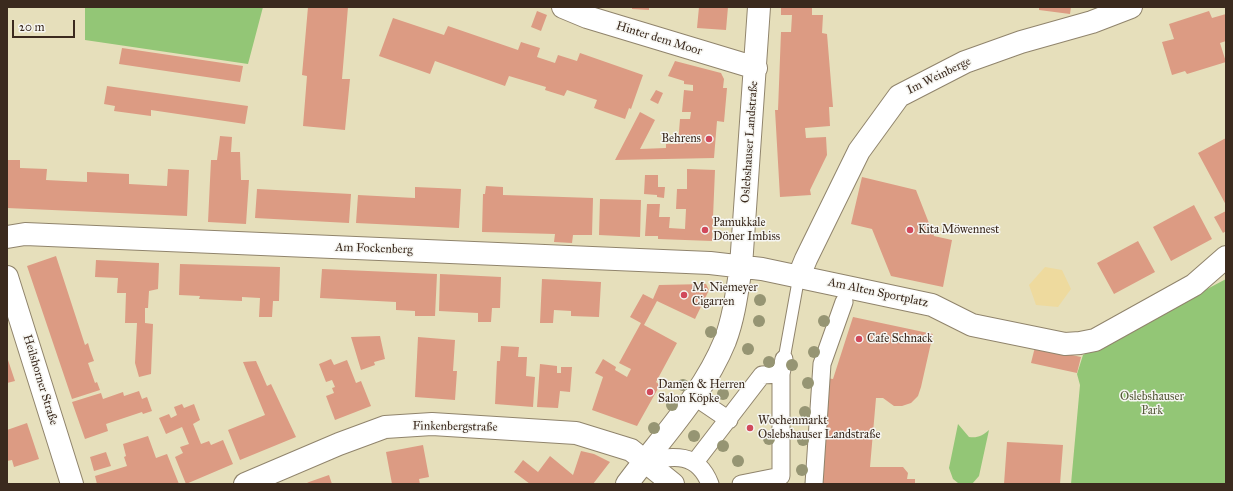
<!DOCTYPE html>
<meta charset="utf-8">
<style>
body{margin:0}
#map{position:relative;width:1233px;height:491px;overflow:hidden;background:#e6dfbb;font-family:"IM FELL Great Primer",serif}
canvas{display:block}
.frame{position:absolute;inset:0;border:8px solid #3b2a1e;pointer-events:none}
.scale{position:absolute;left:12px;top:20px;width:63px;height:18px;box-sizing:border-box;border:2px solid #3b2a1e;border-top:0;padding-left:5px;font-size:12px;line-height:14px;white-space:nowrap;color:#3b2a1e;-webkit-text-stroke:3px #f6f6f2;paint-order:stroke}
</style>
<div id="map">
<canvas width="1233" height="491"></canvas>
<div class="frame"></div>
<div class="scale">20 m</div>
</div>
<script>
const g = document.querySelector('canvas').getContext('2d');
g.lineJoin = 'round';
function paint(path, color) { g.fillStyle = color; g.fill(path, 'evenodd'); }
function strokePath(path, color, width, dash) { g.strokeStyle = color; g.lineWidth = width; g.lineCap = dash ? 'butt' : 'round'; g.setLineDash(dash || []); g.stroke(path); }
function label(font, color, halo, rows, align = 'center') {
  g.font = font + ' "IM FELL Great Primer",serif'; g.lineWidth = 3; g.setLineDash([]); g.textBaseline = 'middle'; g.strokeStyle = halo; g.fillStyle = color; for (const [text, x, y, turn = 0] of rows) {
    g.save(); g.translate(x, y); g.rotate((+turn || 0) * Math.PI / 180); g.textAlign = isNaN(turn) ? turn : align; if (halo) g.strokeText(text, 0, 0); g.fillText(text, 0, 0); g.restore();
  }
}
const green = new Path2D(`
 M85,7H263L248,64L85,40Z
 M1226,279V484H1071L1080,385L1077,374L1083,355Z
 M958,424L969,437C978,438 982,436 989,430L979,476L972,484L958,483L953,479L949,468Z`);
const sand = new Path2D(`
 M1045,267L1062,270L1071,289L1058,307L1036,305L1029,285Z`);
const building = new Path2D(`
 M308,7H348L342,79H350L345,130L303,126L307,76L302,75Z
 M632,7H649V10L632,9Z
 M699,7H728L726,30L697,28Z
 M781,7H812V15H823L822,33L827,34L833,107H829L830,126L805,128L806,138L826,137L827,155L810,190L811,195L780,197L775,110H778L781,32H791L792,15H781Z
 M1039,7H1071L1070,14L1039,10Z
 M537,11L547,15L541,31L531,27Z
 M1209,11L1212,18L1226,14V41L1220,43L1226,62L1187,74L1185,71L1172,75L1162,42L1174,39L1169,24Z
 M393,18L444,35L448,26L518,50L521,42L540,48L537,57L555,63L558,55L577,61L580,53L643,75L631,109L629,108L625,119L594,108L597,100L567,90L564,96L545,90L546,87L509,76L505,86L435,61L430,74L379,56Z
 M122,48L243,66L240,82L119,64Z
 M675,61L721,73L724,79L723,88H727L724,122L717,121L714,158L615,160L640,112L655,120L640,149L666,148V144H678L680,119H690L691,112H682L684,90L693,91V85L684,84V81L668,76Z
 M107,86L248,106L245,124L151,110V116L114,111L115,106L104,104Z
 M656,90L663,93L658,104L650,100Z
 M220,136L232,137L231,152H240L241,180H249L246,224L208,222L211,160H217Z
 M1226,138V205L1198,153Z
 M7,160H20V168L47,169L46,180L66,181L87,182V172L129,174V184L167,186L168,169L189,170L187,216L7,208Z
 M687,169L715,170L712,241L658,239V236H645L647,204H660L659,217H670L669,228L685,229L686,209H676L677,189H687Z
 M645,175H658V187H665L664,198L657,197V195L644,194Z
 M862,177L916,190L934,236L952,240L943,287L891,276L872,229L851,224Z
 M486,186L503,187V195L593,198L592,235H573L572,243L554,242L555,234L482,232L483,194H485Z
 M415,187L461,189L459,228L356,223L358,195L415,198Z
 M257,189L351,194L349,223L255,218Z
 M600,199L641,200L640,237L599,235Z
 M1194,205L1212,239L1171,261L1153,227Z
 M1226,211V231L1223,233L1214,217Z
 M1138,241L1155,272L1114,294L1097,263Z
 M56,256L85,345L88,343L90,350L94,361L88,363L95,383L97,382L100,390L72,399L27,266Z
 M96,260L159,263L158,289L149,291L148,308H145V323L153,324L151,374L139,377L135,363L137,323H125L126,293H117L118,278L95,277Z
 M180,264L280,267L279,301H273L272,317H259L260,298L242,297V301L199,299L200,296L179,295Z
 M322,269L437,274L435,316H415V311L396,310V302L320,298Z
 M440,274L501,277L500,308H492L491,322H478V313L439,311Z
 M542,279L601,282L599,317L571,316V311L554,310L553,323H540Z
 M706,284L709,290L695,319L657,301L644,325L677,343L656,382L660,385L637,426L592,410L603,377L595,373L603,359L616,367L615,370L627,377L631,369L619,363L641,323L630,317L643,294L653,299L659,285Z
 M853,317L933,334L921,387L918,396L911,403L902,406H894L883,398H876L870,467H903L908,473L907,479H915V484H822L826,378L833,379Z
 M380,336L385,359L374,362L375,365L361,370L351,337Z
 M418,337L455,340L453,371H457L455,400L415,397Z
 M501,346L519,347L518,357H527L526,376L535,377L533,407L495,404L497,361H500Z
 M1035,347L1081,357L1077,373L1031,363Z
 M7,357L15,381L7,383Z
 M331,359L334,365L347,360L356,383L361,381L371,406L335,420L326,396L334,393L332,388L335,387L332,380L326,382L319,364Z
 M256,361L267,386L271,384L296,437L240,460L228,430L265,415L243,362Z
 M540,364L557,366V373H561V367H572L570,392L560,391L558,408L537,407Z
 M139,391L142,399L147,397L152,411L143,414L142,412L106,424L108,431L85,439L72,402L101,393L103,399L123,392L124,396Z
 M182,404L184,408L194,404L200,420L193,424L201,444L209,441L211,445L223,440L233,464L186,484L175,457L183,453L180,447L189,444L182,427L166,434L159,418L169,414L171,418L177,415L174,407Z
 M27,423L39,459L14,467L12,460L7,461V430Z
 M148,436L156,458L167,454L179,484H97L95,476L127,466L124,457L126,456L123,444Z
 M1007,442L1063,445L1060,484H1004Z
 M423,445L429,477L419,479L420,484H392L386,452Z
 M581,451L594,454L610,462L593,484H530L514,472L523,460L538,472L550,456L573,475Z
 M106,452L111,466L94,471L90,457Z
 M329,475L332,484H305L309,482Z`);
const service = new Path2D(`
 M784,359L799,276`);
const pedestrian = new Path2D(`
 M695,397L729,420
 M644,461C673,456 697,451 710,484
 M695,462L762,375L781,374L784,359
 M741,484L781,476V374
 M814,484L822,364L844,302`);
const minor = new Path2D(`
 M563,7L587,17L756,68
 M7,237L25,234L710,263L762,269L932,305L972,325L1065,344L1080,343L1095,340L1194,285L1226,257
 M799,276L806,259L859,151L899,96L965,62L1021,42L1092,22L1131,7
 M7,277L72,484
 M245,484L339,444L385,427L432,424L576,433L631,450L673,484
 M627,484C661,438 703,395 725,341C734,317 737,292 741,266L759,7`);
const trees = [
 [760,300],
 [759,321],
 [824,321],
 [711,332],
 [748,349],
 [814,352],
 [769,362],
 [792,365],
 [808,383],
 [683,385],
 [723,394],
 [672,405],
 [805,412],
 [654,428],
 [694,436],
 [769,439],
 [803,440],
 [723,446],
 [738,461],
 [802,470]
];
const markers = [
 [709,139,4,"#d1495b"],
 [705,230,4,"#d1495b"],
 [910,230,4,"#d1495b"],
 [684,295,4,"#d1495b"],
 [859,339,4,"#d1495b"],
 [650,392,4,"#d1495b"],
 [750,428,4,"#d1495b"]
];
const streetNames = [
 ["Hinter dem Moor",659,39,17],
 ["Im Weinberge",939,76,-26],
 ["Oslebshauser Landstraße",750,142,-86],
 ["Am Fockenberg",374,249,2],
 ["Am Alten Sportplatz",878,293,12],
 ["Heilshorner Straße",40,380,73],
 ["Finkenbergstraße",455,427,1]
];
const poiNames = [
 ["Behrens",701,139,"right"],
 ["Pamukkale",713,223],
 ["Döner Imbiss",713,237],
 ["Kita Möwennest",918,230],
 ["M. Niemeyer",692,288],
 ["Cigarren",692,302],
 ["Cafe Schnack",867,339],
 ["Damen & Herren",658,385],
 ["Salon Köpke",658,399],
 ["Wochenmarkt",758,421],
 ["Oslebshauser Landstraße",758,435]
];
const parkNames = [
 ["Oslebshauser",1152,397],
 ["Park",1152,411]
];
paint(green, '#93c676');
paint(sand, '#eeda9e');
paint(building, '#dc9b83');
strokePath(service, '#90846c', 13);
strokePath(pedestrian, '#90846c', 19);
strokePath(minor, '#90846c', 24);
strokePath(service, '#fff', 11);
strokePath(pedestrian, '#fff', 17);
strokePath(minor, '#fff', 22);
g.fillStyle = '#969573';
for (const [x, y] of trees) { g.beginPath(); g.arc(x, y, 6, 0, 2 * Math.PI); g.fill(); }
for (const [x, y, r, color] of markers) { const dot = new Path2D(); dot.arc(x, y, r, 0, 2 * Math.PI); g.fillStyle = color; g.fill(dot); strokePath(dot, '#f6f6f2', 1.5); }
label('12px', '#3b2a1e', '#f6f6f2', streetNames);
label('12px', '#3b2a1e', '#f6f6f2', poiNames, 'left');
label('12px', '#555938', '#f6f6f2', parkNames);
</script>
